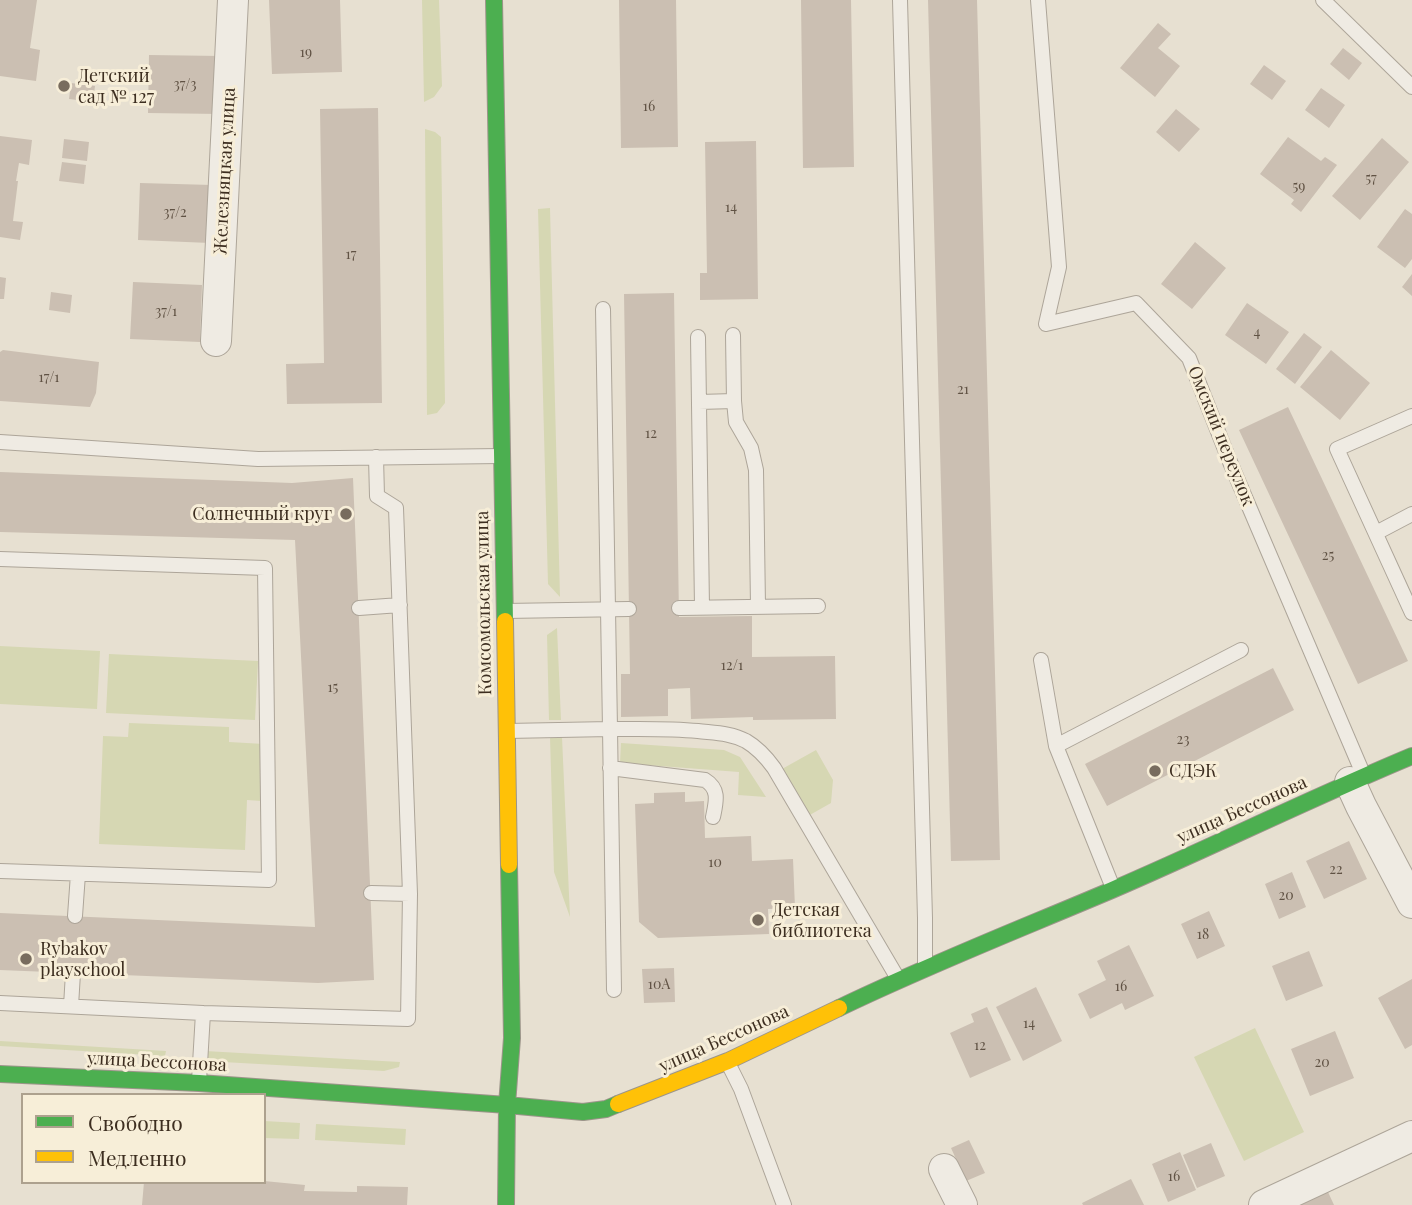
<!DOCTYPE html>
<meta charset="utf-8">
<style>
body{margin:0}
#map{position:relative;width:1412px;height:1205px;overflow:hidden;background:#e7e0d1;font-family:"Playfair Display",serif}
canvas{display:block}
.legend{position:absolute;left:21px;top:1093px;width:245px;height:91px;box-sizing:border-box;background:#f7eed8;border:2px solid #ada18e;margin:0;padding:9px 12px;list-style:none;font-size:21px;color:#3d2e20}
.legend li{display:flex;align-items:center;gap:14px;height:35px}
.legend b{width:35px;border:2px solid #ada18e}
</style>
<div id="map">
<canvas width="1412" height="1205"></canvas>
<ul class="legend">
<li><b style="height:9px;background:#4caf50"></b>Свободно</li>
<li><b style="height:9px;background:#ffc107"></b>Медленно</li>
</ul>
</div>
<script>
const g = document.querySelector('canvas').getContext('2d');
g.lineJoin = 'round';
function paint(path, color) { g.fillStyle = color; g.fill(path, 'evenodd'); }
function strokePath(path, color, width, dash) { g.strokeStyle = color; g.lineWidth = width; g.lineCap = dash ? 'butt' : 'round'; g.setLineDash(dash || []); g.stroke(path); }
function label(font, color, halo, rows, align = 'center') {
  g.font = font + ' "Playfair Display",serif'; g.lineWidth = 6; g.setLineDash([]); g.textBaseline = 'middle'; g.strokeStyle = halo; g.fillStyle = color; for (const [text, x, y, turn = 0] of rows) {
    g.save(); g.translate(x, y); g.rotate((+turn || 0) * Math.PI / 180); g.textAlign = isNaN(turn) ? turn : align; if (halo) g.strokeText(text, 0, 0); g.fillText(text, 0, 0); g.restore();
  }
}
const green = new Path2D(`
 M422,0H439L442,86L434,97L424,102Z
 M425,129L435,132L441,137L445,403L437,413L427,415Z
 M550,208L560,597L548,584L538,209Z
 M557,628L561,720H549L547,635Z
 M0,646L100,651L97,709L0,704Z
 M109,654L258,661L255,720L106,713Z
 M129,723L229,727V742L264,744L262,801L247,800L245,850L99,844L103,736L128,737Z
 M550,737H562L570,917L554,872Z
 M621,743L724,750L740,757L766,797L738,795L739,772L620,763Z
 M816,750L833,780L831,803L808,816L782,769Z
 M1255,1028L1304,1132L1244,1161L1194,1057Z
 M0,1041L166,1051L165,1056L0,1046Z
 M205,1051L400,1062L399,1067L384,1071L205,1061Z
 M264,1121L300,1123L299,1139L264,1138Z
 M316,1124L406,1129L405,1145L315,1140Z`);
const building = new Path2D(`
 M0,0H37L30,48L40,50L36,81L0,76Z
 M269,0H340L342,72L272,74Z
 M619,0H676L678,147L621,148Z
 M801,0H851L854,167L803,168Z
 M928,0H977L1000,860L951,861Z
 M1158,23L1171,34L1158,48L1180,66L1155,97L1120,68Z
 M1343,48L1362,63L1349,80L1330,64Z
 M149,55L221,56L220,114L148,113Z
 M1264,65L1286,81L1272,100L1250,84Z
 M71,83L95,86L93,102L69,99Z
 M1321,88L1345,105L1329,128L1305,110Z
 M378,108L382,403L287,404L286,364L324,363L320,109Z
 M1176,109L1200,129L1179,152L1156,132Z
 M0,136L32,140L29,165L19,163L16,181H18L13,221L23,222L20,240L0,237Z
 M1288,137L1321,161L1325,157L1337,165L1301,212L1291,204L1294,200L1260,174Z
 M1382,138L1409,162L1360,220L1332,196Z
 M64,139L89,142L87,161L62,158Z
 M756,141L758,299L700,300V273H707L705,142Z
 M62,162L86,165L84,184L59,181Z
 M140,183L212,185L210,243L138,240Z
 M1405,209L1412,214V259L1405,268L1377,247Z
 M1195,242L1226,268L1192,309L1161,284Z
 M1412,274V296L1402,287Z
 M0,277L6,278L4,299H0Z
 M133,282L202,285L200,342L130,339Z
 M51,292L72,295L70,313L49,310Z
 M674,293L679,617L752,616V657L835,656L836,719L753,720V717L691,719L690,688L668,689V716L621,717V674H630L624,294Z
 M1247,303L1289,332L1266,364L1225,335Z
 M1304,333L1322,347L1295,384L1276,369Z
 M3,350L99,362L96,393L90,407L0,401V352Z
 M1331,350L1370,383L1340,420L1300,387Z
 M1288,407L1408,661L1358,684L1239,430Z
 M0,472L292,483L353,478L374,980L318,983L0,970V913L315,927L295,540L0,532Z
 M1273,668L1294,710L1107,806L1085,764Z
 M685,792V802L704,801L705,838L751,836L752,861L793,859L795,908L768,909L769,934L658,938L639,922L635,804L654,803V793Z
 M1349,841L1367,879L1324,899L1306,861Z
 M1292,872L1306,907L1279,919L1265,884Z
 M1209,911L1225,946L1197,959L1181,924Z
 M1129,945L1154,996L1125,1010L1122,1003L1090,1019L1078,994L1106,980L1097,961Z
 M1309,951L1323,986L1286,1001L1272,966Z
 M674,968L675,1002L644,1003L642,969Z
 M1412,979V1045L1405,1049L1378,998Z
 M1036,987L1062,1041L1023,1061L996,1007Z
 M987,1007L1011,1060L970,1078L950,1033L974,1022L971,1014Z
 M1335,1031L1354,1078L1310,1096L1291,1049Z
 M969,1140L985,1173L966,1181L951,1148Z
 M1211,1143L1225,1176L1197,1188L1183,1155Z
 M1180,1152L1196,1190L1168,1202L1152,1164Z
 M1131,1179L1144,1205H1083L1082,1203Z
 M264,1181L305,1185L304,1191L357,1192V1186L408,1187L407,1205H142L144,1182Z
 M1328,1192L1334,1205H1298Z`);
const lane = new Path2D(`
 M900,0L925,918V965
 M1038,0L1059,267L1046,324L1136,303L1189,358L1230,462L1364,776
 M1323,0L1412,87
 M733,335L734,401L736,422L751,448L756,470L758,606
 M698,337L702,607
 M699,402L734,401
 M1412,416L1337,449L1412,613
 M0,442L258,459L501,456
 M1376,533L1412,514
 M0,559L265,568L269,880L0,871
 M359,608L400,605
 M679,608L818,606
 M505,611L629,609
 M1041,660L1056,746L1113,888
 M507,731L610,729L603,309
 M1056,746L1241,650
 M610,768L705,780C720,789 716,802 713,817
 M371,893L410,894
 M75,916L78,874
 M614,990L610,729C640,729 668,728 698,731C715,733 731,733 746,741C758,748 766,757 774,768L897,977
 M0,1003L203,1013L408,1019L410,894L396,508L377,496L376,457
 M71,1006L73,973
 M728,1063L741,1089L784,1205
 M199,1081L203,1013`);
const street = new Path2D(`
 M216,341L233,0
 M1350,782L1361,806L1412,903
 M944,1169L962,1205
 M1264,1205L1412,1136`);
const fast = new Path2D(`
 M494,0L505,621
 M839,1008C928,965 1020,929 1112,890C1212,847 1311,798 1412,756
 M0,1074L199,1083L507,1105L583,1112L606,1109L618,1104
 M506,1205L507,1105L512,1038L509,865`);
const slow = new Path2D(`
 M505,621L509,865
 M618,1104L728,1061L839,1008`);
const markers = [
 [64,86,7,"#786c5e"],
 [346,514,7,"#786c5e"],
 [1155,771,7,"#786c5e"],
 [758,920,7,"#786c5e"],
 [26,959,7,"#786c5e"]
];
const numberNames = [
 ["19",306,53],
 ["37/3",185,85],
 ["16",649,107],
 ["57",1371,179],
 ["59",1299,187],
 ["14",731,208],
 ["37/2",175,213],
 ["17",351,255],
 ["37/1",166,312],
 ["4",1257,333],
 ["17/1",49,378],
 ["21",963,390],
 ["12",651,434],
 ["25",1328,556],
 ["12/1",732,666],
 ["15",333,688],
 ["23",1183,740],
 ["10",715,863],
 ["22",1336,870],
 ["20",1286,896],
 ["18",1203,935],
 ["10А",659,985],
 ["16",1121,987],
 ["14",1029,1024],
 ["12",980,1046],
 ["20",1322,1063],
 ["16",1174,1177]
];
const poiNames = [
 ["Детский",78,76],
 ["сад № 127",78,97],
 ["Солнечный круг",332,514,"right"],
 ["СДЭК",1169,771],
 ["Детская",772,910],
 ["библиотека",772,931],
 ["Rybakov",40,949],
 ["playschool",40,970]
];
const streetNames = [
 ["Железняцкая улица",225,171,-87],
 ["Омский переулок",1221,436,68],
 ["Комсомольская улица",484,603,-91],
 ["улица Бессонова",1242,810,-24],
 ["улица Бессонова",724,1039,-24],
 ["улица Бессонова",157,1062,3]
];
paint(green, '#d6d7b3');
paint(building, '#cbbfb2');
strokePath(lane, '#ada599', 16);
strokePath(street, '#ada599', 32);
strokePath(fast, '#9c958a', 18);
strokePath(slow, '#9c958a', 18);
strokePath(lane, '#efebe3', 14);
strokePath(street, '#efebe3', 30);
strokePath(fast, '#4caf50', 16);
strokePath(slow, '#ffc107', 16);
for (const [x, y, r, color] of markers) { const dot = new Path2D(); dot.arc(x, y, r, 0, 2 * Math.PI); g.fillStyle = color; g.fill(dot); strokePath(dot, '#f7eed8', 2.5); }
label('14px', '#605244', null, numberNames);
label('18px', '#3d2e20', '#f7eed8', poiNames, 'left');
label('18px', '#3d2e20', '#f7eed8', streetNames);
</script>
